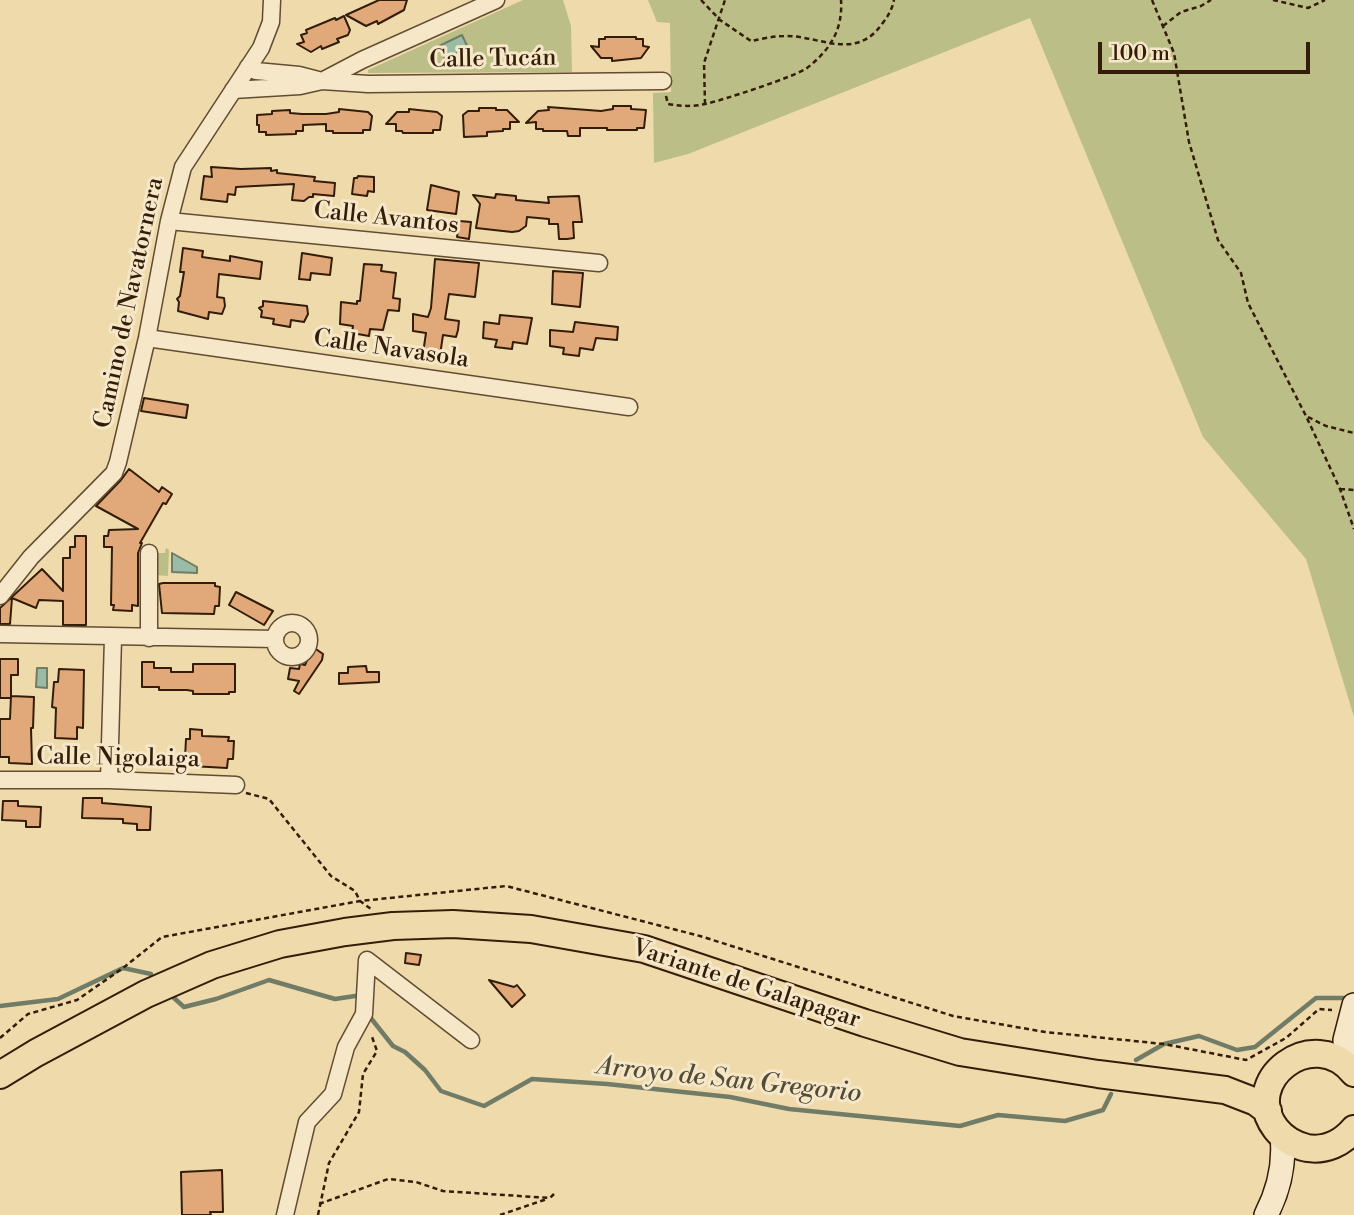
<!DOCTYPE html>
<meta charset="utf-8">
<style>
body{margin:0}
#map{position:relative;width:1354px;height:1215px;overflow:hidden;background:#efdaab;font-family:"Libre Bodoni",serif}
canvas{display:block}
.scale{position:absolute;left:1098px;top:42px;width:212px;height:32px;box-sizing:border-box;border:4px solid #331d09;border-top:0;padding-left:9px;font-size:21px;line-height:24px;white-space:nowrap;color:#331d09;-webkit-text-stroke:5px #f5e7c8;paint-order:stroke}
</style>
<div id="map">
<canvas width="1354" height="1215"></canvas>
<div class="scale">100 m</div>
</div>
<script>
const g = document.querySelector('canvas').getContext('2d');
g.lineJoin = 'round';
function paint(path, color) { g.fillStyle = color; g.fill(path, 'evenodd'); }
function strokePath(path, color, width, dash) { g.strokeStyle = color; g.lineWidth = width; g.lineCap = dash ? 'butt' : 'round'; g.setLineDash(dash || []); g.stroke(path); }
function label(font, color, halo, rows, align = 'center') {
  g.font = font + ' "Libre Bodoni",serif'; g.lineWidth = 6; g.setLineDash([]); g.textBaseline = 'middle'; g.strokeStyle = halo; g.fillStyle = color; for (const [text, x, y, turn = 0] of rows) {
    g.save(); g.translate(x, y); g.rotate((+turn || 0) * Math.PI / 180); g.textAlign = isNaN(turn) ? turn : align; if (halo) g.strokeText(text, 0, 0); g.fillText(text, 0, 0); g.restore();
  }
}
const green = new Path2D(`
 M523,0H563L571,26L572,72L368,73V70Z
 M648,0H1354V717L1306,559L1203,437L1030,18L688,154L654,163L653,93L671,92L670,23L657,22Z
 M166,548L169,550L168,576L155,575V553H165Z`);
const water = new Path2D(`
 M462,35L468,48L445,59L439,46Z
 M172,553L197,567V573L172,572Z
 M37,668H47V688L36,687Z`);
const stream = new Path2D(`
 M174,998L184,1007L216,999L269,980L335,999L355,996
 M0,1006L58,999L123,968L151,974
 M370,1017L393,1046L405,1052L425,1070L441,1091L484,1106L532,1079L607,1084L730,1097L789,1109L960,1126L998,1115L1065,1121L1103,1110L1111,1094
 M1136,1060L1164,1044L1199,1036L1237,1050L1255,1047L1316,998H1345`);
const building = new Path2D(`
 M379,0H407L404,10L378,24L377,21L366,26L346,15Z
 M344,16L350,30L348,35L337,39L339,42L322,49L321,46L311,52L297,44L304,42L301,35L307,33L306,30L335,18L336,20Z
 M605,37H636V39H643V46L649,47L641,58L612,61V58H601L591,46L599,47V39H605Z
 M613,106H631V109L646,110L644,128H637V130H607V128H580V136H568L567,131H543V129H536V122L526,123L538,111L549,110L548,107L601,111L613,109Z
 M479,108H496V110H507L519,122H510V129H503V131L487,132V136L464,137L463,115L468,111H479Z
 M339,109L368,112L372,116L370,130H363V133H333V131H326V124L303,125V131H296V134L266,135V132H259V125H257V115L272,114V111L290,110V113L302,114H326L339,112Z
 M409,109L437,112L442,116L440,130H433V133H403L402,131H396V124H386L397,112H409Z
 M211,167L241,169L271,168V171L277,170V173L315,177L314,181L335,183L334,196L313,194V197H309L304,201L292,200L294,184L236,187L235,195L228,194L227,202L201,199L204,176L212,177Z
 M358,176L374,177V192L368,191L367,196L352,194L354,178H357Z
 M431,185L459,192L456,214L427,210Z
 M496,194L516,196V200L549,203L548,197L579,196L582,222H573L574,238L567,239H559L558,224H549V219L527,217L526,226L519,231L512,232L476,228L480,204L473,195L495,198Z
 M459,221L471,222L469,239L457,237Z
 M183,248L203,251L202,257L230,261V256L262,262L260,279L219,274L217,297L224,298L225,306L222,314L209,312L208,319L178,311L179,302L177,299L180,296L184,272H180Z
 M302,253L332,258L330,275L311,273L310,280L299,279Z
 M435,259L479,263L475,297L449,294L445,319L459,321L458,330L456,337L443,335L439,362L422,360L426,333L413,331V314L428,317L431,308Z
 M364,264L382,265L381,271L396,273L393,298L400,299L399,311L388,310L383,330L370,329L369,336L352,333L353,326L340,324L341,302L357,304V301H360Z
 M553,271L583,273L580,307L552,304Z
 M263,301L307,306L308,314L304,322L291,320L290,327L273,324L274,319L261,317L262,311L259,308L263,306Z
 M500,315L532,318L527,344L513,342L512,349L495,347L497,340L483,338L484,322L499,324Z
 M575,322L618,327L617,340L596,338L593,350L580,348L579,356L563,354L564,348L550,346V330L573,332Z
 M144,398L188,405L186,418L141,411Z
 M129,469L159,492L162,487L172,494L166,504L163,503L140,543H142L138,553V606L132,605V611L113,610L114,605H111L112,547H104V536H108L109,530L138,529L96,506L121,480Z
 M75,536H86V625H63V601L39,600L36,608L12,598L10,624H0V608L42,569L63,591V558H70V547H75Z
 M163,583H215V586L220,587L219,606H215L214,614L162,613L159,584Z
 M236,592L273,611L264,625L229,605Z
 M313,647L323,654L322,660L299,694L294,691L299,681L288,679L290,668L299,669L300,664L305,665Z
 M0,659H18V675H11V698H0Z
 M142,662H154V668H171V672H193V664H235V692H229V694H193V691L187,690H159V687H142Z
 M366,666L367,672H379V682L339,684V673H348V667Z
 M59,669L84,670L83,728L77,727V739L55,738L56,708L52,707L54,682H58Z
 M11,696L34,697L33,728H31L32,764L9,763V757H0V719H10Z
 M190,729L202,730V736L229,737L228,741H234L233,759H228L227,768L191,766V758H185L186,739H190Z
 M83,798H102V803L151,807L150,830H137V824L123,823V819L82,818Z
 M3,801H18V806L41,807L40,827H26V821L2,820Z
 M406,953L421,955L419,965L405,963Z
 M489,980L514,987L517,985L525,995L512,1007Z
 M222,1170L223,1212H210L211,1215H182L181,1172Z`);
const path = new Path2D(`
 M701,0L720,20L751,41C761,39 773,36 784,36C819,35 855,62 882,24C888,16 892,10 894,0
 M1152,0L1174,53L1189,142L1218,240L1241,273L1248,303L1306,416L1340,489L1354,529
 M1273,0L1308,8L1325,0
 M1163,26L1181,12L1201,6L1211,0
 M666,96L668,104C680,106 692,107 705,104C720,101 797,76 807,68C830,50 843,30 841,0
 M705,104L704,63L725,0
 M1308,417L1326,426L1354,433
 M1340,489L1354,490
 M246,793L269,799L331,876L355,891L360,901L371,909
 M0,1038L28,1014L77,1000L123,968L162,937L360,901L506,886L700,936L953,1016L1045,1032L1164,1044L1246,1060L1286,1038L1319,1009L1332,1010
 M319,1204L388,1179L416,1182L443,1191L550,1198L554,1194
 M318,1215L329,1163L359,1112L363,1074L377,1051L371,1034
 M500,1215L547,1199`);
const minor = new Path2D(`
 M248,67L256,71L299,75L322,81L368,84L663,81
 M233,90L300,86L322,81L362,60L496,0
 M169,221L599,263
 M147,338L629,407
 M0,596L31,557L114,473L118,462L147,338L169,221L183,167L261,48L271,22L272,0
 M275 640a17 17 0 1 1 34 0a17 17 0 1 1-34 0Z
 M0,634L275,639
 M149,638V553
 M0,780H109L236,785
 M109,780L113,638
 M285,1215L307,1122L333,1094L346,1047L364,1014L367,960L471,1040`);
const secondary = new Path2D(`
 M1347,1065L1345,1040L1354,1005
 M1266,1215C1279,1190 1285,1164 1282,1136`);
const primary = new Path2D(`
 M1354,1073C1313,1023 1239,1081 1276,1129C1284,1139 1294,1145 1307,1148C1326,1151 1342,1143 1354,1129
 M0,1075L36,1053L146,994L212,965L280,944L345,932L393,926L453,924L531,929L644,949L865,1023L960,1052L1098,1074L1225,1090L1256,1102L1268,1111`);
const streetNames = [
 ["Calle Tucán",493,60,-1],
 ["Calle Avantos",386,219,6],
 ["Camino de Navatornera",130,303,-78],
 ["Calle Navasola",391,350,8],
 ["Calle Nigolaiga",118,759,1],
 ["Variante de Galapagar",746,985,18]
];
const waterNames = [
 ["Arroyo de San Gregorio",729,1081,6]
];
paint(green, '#bcbe87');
paint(water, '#9abba6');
strokePath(water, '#717c67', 2);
strokePath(stream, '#717c67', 4.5);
paint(building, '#e1a97a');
strokePath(building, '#331d09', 2);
strokePath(minor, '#624c32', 19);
strokePath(secondary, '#331d09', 26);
strokePath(primary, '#331d09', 30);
strokePath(path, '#331d09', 2.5, [5, 3.5]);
strokePath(minor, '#f5e7c8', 16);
strokePath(secondary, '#f5e7c8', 23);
strokePath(primary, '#efdaab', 26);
label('24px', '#331d09', '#f5e7c8', streetNames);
label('italic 26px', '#524c38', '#f5e7c8', waterNames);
</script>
